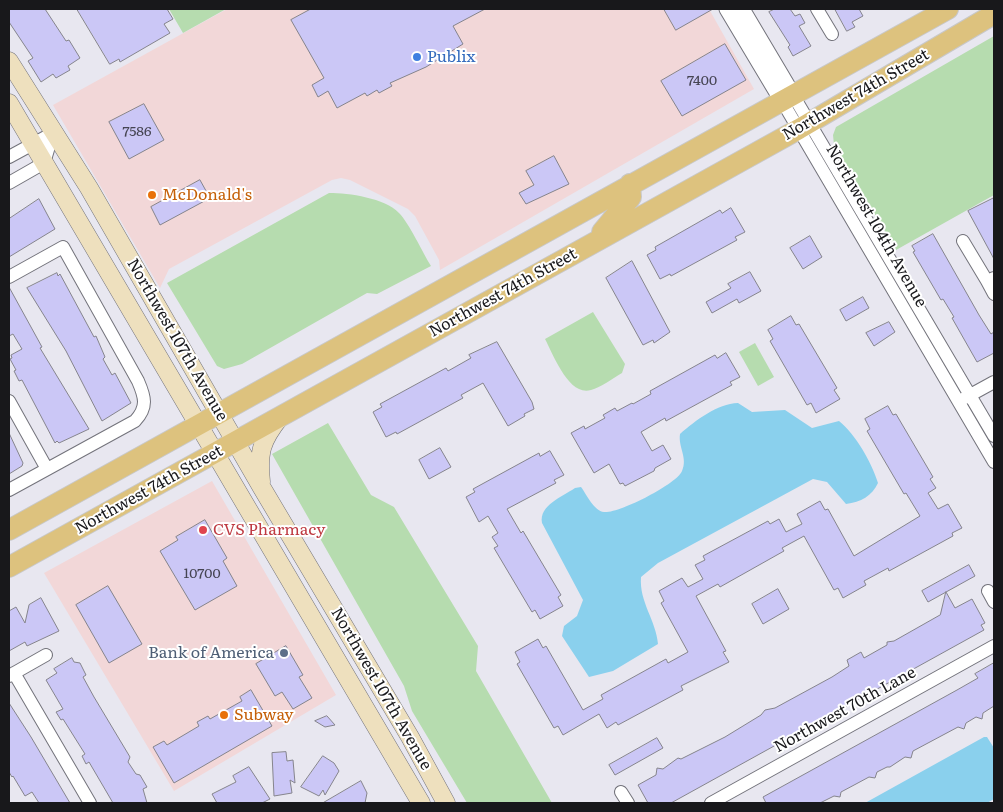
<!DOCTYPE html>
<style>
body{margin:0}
#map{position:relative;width:1003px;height:812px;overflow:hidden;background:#e8e7f0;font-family:Literata,serif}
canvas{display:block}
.frame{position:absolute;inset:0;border:10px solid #18181b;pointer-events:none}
</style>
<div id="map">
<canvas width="1003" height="812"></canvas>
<div class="frame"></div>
</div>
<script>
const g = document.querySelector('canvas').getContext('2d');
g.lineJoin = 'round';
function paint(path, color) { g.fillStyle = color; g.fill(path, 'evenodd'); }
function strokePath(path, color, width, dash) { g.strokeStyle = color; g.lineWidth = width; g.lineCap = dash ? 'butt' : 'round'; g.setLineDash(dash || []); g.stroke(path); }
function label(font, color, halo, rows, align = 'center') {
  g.font = font + ' Literata,serif'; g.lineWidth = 4; g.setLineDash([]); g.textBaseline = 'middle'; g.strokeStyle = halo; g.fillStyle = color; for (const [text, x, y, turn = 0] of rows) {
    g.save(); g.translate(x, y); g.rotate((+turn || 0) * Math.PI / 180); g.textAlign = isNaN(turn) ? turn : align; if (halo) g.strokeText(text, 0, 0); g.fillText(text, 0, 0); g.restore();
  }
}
const commercial = new Path2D(`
 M227,9H709L754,89L440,270L439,260L415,216L408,209L350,180L341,178L332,180L169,269L160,288L53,105Z
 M212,481L336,695L174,791L44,573Z`);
const green = new Path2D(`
 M169,9H226L183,33Z
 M994,36V195L896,250L834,145L833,135L836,127Z
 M329,193C349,193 385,198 399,213C409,223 423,253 431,266L377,294L367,293L242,364L224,369L217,366L167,283Z
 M593,312L625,364L622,373C612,379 601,387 591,390C569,397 553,354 545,339Z
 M755,343L774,377L758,386L739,352Z
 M328,423L371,495L394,507L478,646L476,671L552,803H467L412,711L404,686L272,454Z`);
const water = new Path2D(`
 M738,403L752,412L785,410L812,428L839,421C856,435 871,461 878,483C872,496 861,502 846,504L827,482L813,479L658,563L641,577C639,602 656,620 658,644L613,671L589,677L562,636L564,626L577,616L583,600L542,523C539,505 562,497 575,488L581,487C587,495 594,511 604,512C618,514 677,484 682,471C688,458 678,447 680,434C696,420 717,404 738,403Z
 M984,737H987L994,748V799L987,803H865Z`);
const building = new Path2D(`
 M9,9H45L66,41L69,40L80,58L68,66L70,70L56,78L53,74L41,82L28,61L33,58L9,22Z
 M77,9H167L173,19L164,24L170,33L120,62L119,59L110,64Z
 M311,9H485L453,26L463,44L426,67L390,83L392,86L379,93L377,90L367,96L365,93L337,108L328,91L318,97L312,85L324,78L291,20Z
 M664,9H713L676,30Z
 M775,9H790L795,16L800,14L805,23L799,26L811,46L793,56L788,47L790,45L769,12Z
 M835,9H859L863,16L852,22L855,27L847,31Z
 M725,44L746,80L682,116L661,81Z
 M144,104L164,140L129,159L109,122Z
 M554,156L569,184L526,204L519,193L534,185L526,171Z
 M200,180L210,198L160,225L151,207Z
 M994,198V259L968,211Z
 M39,199L55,229L9,257V219Z
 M731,208L745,232L735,237L737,240L671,276L670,274L660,279L647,255L656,250L655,247L720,210L722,213Z
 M933,234L979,315L991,334L994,332V353L977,362L952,318L954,317L943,299L941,300L913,252L915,251L912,246Z
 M810,236L822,257L803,269L790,248Z
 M632,261L670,332L654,343L653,340L643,345L606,278Z
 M750,272L761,291L739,303L737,299L712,313L706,302L731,288L728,284Z
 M57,273L58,276L60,274L94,337L96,336L105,357L103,359L112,375L115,373L131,403L102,421L66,351L27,288Z
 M9,287L42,347L40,348L89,429L59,443L57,441L55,443L22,380L19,381L14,371L16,370L10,359L12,358L11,355L22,349L13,334L9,336Z
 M863,297L869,308L846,321L840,310Z
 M791,316L796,325L799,324L837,388L834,390L840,399L816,413L811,403L807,405L770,341L773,339L768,330Z
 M889,322L895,332L874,346L866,333Z
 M497,342L532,402L534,409L524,414L525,416L508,426L483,383L461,395L463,398L397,434L396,432L386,437L373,412L382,407L380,404L446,368L448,371L471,358L469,355Z
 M726,353L740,377L730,382L732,385L666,421L665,418L641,432L652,451L663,445L671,459L655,468L654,471L625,486L623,483L620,484L609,464L594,473L571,433L584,426L585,429L605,418L603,415L615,408L617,411L632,403L633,404L651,394L650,391L715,355L717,358Z
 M888,406L893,415L896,414L933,477L930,479L936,488L928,493L938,509L948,504L962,528L952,533L953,536L889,571L888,568L864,581L866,585L843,598L838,588L834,590L804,536L782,548L784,551L720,587L718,584L696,596L726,651L723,652L729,662L681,686L683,690L618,725L616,722L607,728L599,714L563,735L558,726L554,728L517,664L520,662L515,652L538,639L543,648L546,646L583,710L603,699L601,695L666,659L668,663L688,652L661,603L664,601L659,591L682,578L688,587L703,579L695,565L705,560L703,556L768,521L770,524L779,519L786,532L802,524L797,514L820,501L825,510L828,509L854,556L920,516L906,493L904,494L867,431L870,429L865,419Z
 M9,433L23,463L22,466L9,474Z
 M440,448L451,467L429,479L419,460Z
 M550,451L564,475L554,480L556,483L507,509L521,533L523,531L561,595L558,597L563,606L540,619L535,610L532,612L494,548L498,546L492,537L498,533L488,516L479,522L466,497L475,492L473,489L539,453L540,456Z
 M205,520L227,558L223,561L237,586L195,610L160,551L178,540L176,537Z
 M969,565L975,576L928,602L922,591Z
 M108,586L142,644L109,663L76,605Z
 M778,589L789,609L763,624L752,604Z
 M946,592L955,608L972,599L985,623L981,625L984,630L671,803H648L638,785L656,775L657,768L663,769L678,758L681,759L725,737L761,715L765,710L775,708L832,677L849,666L847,660L861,652L864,658L887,645V642L894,641L940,615Z
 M41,598L59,631L27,646L25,642L9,651V611L16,607L25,623L29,605Z
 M286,646L303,675L299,677L312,698L293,709L282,692L275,696L256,664Z
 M72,658L74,662L80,663L86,675L83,677L94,697L130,757L128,762L136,774L140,775L147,787L143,789L147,803H113L89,762L86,764L82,756L85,754L63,719L61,720L56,712L63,709L46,680L57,673L54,669Z
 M994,663V706L983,713L982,719L976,717L966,723L964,729L958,727L913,751L911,758L905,757L890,767H887L877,772L875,778L869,777L856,784L841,792L840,797L834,796L820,803H766L763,797L957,690L978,678L975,674Z
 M251,690L272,726L174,783L153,747L164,741L167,745L199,726L197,722L208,716L210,719L242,701L240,697Z
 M9,703L31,737L70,803H39L32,792L25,796L13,776L12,777L9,772Z
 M327,716L335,725L325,727L315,721Z
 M657,738L663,748L615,775L609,765Z
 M286,752L287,761L293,760L295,783L290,780L292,793L274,796L272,753Z
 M323,756L334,763L339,771L325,795L323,790L319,796L301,787Z
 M249,767L270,799L262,803H217L212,794L236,782L233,776Z
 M361,781L367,793L365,803H323Z`);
const minor = new Path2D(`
 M817,9L832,34
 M793,95L994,436
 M782,101L994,462
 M9,157L53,133
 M9,183L44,163L53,133
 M963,241L987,281
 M9,277L63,247L138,381C145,397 148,407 135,421L9,490
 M994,278L987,281L994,294
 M963,399L994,382
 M9,401L47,469
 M988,591L994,602
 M14,673L90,803
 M9,676L46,655
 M621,792L628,803
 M711,803L994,646`);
const tertiary = new Path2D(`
 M727,9L782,101
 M742,9L793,95`);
const secondary = new Path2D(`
 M9,61L89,188L262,488L410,737L446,803
 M9,103L421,803
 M261,482C258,452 261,441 280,417`);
const primary = new Path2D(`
 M602,232L631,197L630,184
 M9,530L948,9
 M9,567L799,129L994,14`);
const markers = [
 [417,57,5,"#3f7fe0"],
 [152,195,5,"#e8710a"],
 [203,530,5,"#e0444e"],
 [284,653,5,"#5c6f8a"],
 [224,715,5,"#e8710a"]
];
const numberNames = [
 ["7400",702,81],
 ["7586",137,132],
 ["10700",202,574]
];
const shopNames = [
 ["Publix",427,57]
];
const streetNames = [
 ["Northwest 74th Street",856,95,-30],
 ["Northwest 104th Avenue",876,226,60],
 ["Northwest 74th Street",503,293,-29],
 ["Northwest 107th Avenue",177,340,60],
 ["Northwest 74th Street",149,490,-29],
 ["Northwest 107th Avenue",381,689,60],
 ["Northwest 70th Lane",845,710,-29]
];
const foodNames = [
 ["McDonald's",162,195],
 ["Subway",234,715]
];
const healthNames = [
 ["CVS Pharmacy",213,530]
];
const serviceNames = [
 ["Bank of America",274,653]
];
paint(commercial, '#f2d7d8');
paint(green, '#b6dcaf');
paint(water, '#8ad0ed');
paint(building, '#cbc7f6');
strokePath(building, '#85848c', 1);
strokePath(minor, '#73737b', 14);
strokePath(tertiary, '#73737b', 17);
strokePath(secondary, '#73737b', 19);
strokePath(primary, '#c8c8c8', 22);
strokePath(minor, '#fff', 12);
strokePath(tertiary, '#fff', 15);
strokePath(secondary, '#eee0be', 18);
strokePath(primary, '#ddc27e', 20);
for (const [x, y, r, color] of markers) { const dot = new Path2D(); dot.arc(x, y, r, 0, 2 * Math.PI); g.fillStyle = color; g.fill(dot); strokePath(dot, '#fff', 2); }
label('14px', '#454452', null, numberNames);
label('16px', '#366cbe', '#fff', shopNames, 'left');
label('16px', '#18181b', '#fff', streetNames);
label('16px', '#c56008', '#fff', foodNames, 'left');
label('16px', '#be3a42', '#fff', healthNames, 'left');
label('16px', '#4e5e75', '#fff', serviceNames, 'right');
</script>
